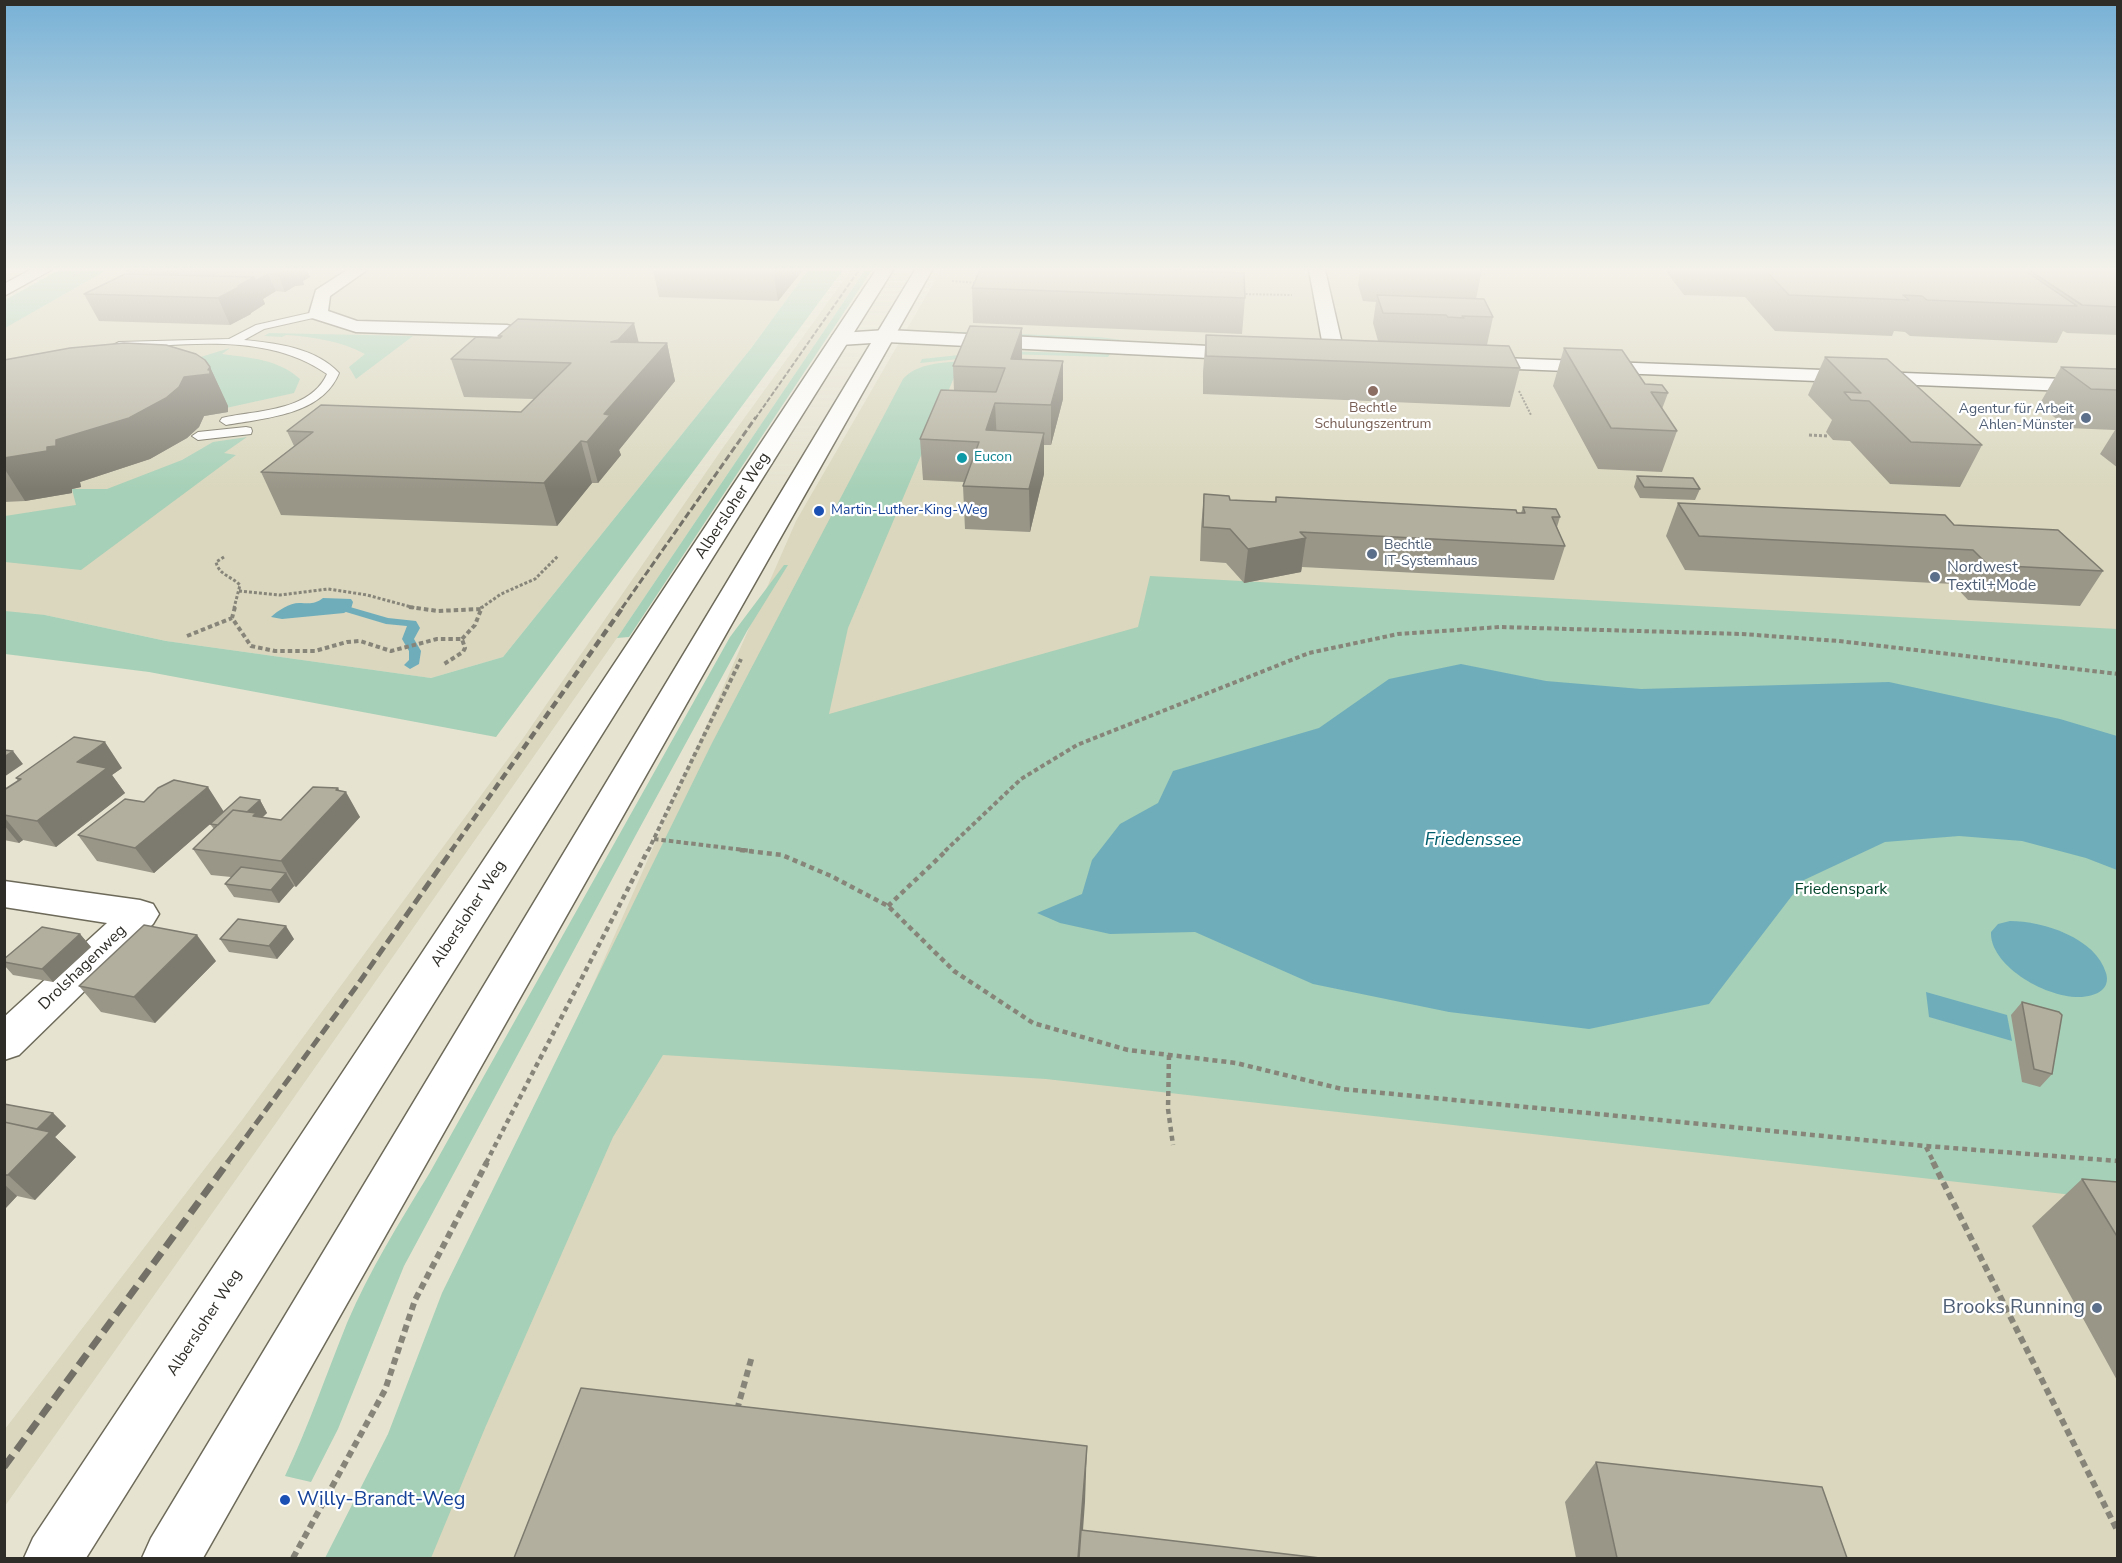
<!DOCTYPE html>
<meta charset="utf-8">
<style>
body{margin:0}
#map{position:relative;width:2122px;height:1563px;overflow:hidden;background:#e6e3d1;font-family:"Nunito Sans",sans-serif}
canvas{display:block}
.frame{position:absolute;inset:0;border:6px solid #2e2d27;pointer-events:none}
</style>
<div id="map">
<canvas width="2122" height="1563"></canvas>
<div class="frame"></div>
</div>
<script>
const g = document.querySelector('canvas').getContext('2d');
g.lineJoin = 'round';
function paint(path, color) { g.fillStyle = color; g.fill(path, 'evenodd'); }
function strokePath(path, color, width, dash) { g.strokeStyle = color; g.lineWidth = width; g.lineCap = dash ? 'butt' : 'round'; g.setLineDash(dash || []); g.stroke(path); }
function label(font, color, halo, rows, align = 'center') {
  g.font = font + ' "Nunito Sans",sans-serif'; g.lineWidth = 4.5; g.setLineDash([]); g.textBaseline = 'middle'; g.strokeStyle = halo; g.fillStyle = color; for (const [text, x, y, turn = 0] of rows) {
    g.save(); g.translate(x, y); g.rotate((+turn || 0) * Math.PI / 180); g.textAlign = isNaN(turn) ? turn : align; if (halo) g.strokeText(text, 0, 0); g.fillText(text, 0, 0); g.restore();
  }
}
const built = new Path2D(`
 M107,270H808L752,347L503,657L431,678L166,641L45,615L5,645L4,328Z
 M851,270H865L617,638L276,1123L5,1506V1429L242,1120L524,737L722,449Z
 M941,270H2117V1558H342L796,521Z`);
const green = new Path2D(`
 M59,270H107L5,328V300Z
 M808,270H843L496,737L149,672L5,654V611L45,615L166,641L431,678L503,657L752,347Z
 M865,270H872L629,637L617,638Z
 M935,331L1099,337L1123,340L933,333Z
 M269,333L413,336L356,379L349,367L365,354C341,341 314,337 286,335L282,337L264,336Z
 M230,348L222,354C250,358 278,359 300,379L294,393L226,408L228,406L224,399L142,375Z
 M997,351L1110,354L1108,357L1006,354L920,363L922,359Z
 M961,361L848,628L829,714L1138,627L1150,576L2117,629V1200L1046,1079L663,1055L613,1137L485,1428L431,1558H325L388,1434L442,1293L712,743L903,379C917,363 942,363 961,361Z
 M247,437L224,453L236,455L81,570L5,562V516L76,505L72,489H107L182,460L213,442Z
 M784,565H788L747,631L638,831L404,1266L338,1429L311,1482L285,1476C309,1425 326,1375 347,1323C369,1271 399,1223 429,1174L730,637Z`);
const water = new Path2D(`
 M323,598L351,599L353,602L351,609L344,613L282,619L271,617C277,611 290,603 299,603C309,603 314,605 323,598Z
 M1461,664L1546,681L1641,689L1889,682L2060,719L2117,736V870L2086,858L2022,841L1959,836L1885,842L1804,880L1709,1004L1589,1029L1449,1012L1313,984L1195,932L1110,934L1060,923L1037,913L1082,894L1092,860L1120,824L1158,803L1173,771L1319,728L1389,679Z
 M2010,921C2043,921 2096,938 2106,973C2108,979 2107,986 2102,990C2073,1014 1989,972 1991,932L1998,924Z
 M1926,992L2007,1015L2012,1041L1929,1017Z`);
const stream = new Path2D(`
 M350,607L388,618L416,621L420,628L414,639L421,651L419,664L410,669L404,665L409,660V651L402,639L407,626L386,624L346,612V608Z`);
const pathFar4 = new Path2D(`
 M73,276L82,270
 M952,281L977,283
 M1242,294L1292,295
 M1519,391L1531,415`);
const pathFar3 = new Path2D(`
 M1809,435L1829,436
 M224,557L216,562C219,575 231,576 240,585L234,608
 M239,591L280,595L328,589L367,595L415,608
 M481,608L501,594L535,579L558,556`);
const pathFar2 = new Path2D(`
 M235,607L232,618L251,646L275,651H315L347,642L360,641L391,651L437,639H462L465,648L463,652L444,664
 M409,607L438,611L481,609
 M187,636L232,618
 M462,639L475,625L482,607
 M654,839L752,851
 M648,851L741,659
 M945,851L1021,779L1077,745L1309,653L1398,634L1500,627L1742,634L1839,641L2118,674`);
const pathFar1 = new Path2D(`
 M740,850L782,855L831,876L888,906L954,971L1033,1023L1128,1050L1236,1063L1342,1089L1926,1146L2118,1161
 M888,906L947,850
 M1169,1055L1168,1109L1173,1145
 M1926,1147L1934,1163
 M486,1163L648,850`);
const path = new Path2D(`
 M1933,1162L2118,1532
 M737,1410L752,1356
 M293,1558L385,1390L415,1300L487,1162`);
const service = new Path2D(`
 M318,311L322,312V316L264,329L244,340C276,343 316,348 339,373C322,415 266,418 226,425L220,421L222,418C256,410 310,412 327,374C268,332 187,345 119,348L113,345L119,342L229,339L256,325Z
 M246,427L251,428L252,431L251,434L198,440L192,436L198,432Z`);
const minor = new Path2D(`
 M30,270H51L4,296V284Z
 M347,270H367L330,296L328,311L357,321L507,325L514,327L516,331L514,335L507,337L356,332L312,318L309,314L316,290Z
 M1309,270H1325L1345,357L1342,361H1328L1325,357Z
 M887,330L1249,348L1256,350L1259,354L1256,358L1249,360L887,342L840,345L833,343L831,339L833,335L840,333Z
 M1474,357L2118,381V393L1467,367L1464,363L1467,359Z
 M4,881L140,900L153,904L159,914L153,924L19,1055L4,1060V1017L107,923L4,907Z`);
const secondary = new Path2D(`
 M876,270H893L86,1558H24L33,1538Z
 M915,270H932L203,1558H142L151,1538Z`);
const railFar4 = new Path2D(`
 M755,419L859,270`);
const railFar3 = new Path2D(`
 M622,608L756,417`);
const railFar2 = new Path2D(`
 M451,851L623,607`);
const railFar1 = new Path2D(`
 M227,1163L356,987L452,850`);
const rail = new Path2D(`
 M4,1467L228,1162`);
const wall = new Path2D(`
 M307,270L310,277L303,281L304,285L295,286L285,292L276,291L263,299L265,304L251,313V314L230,325L99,321L84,294L128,274L127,271Z
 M653,270H803L778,301L659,297Z
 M1360,270H1482L1476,299L1493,317L1487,345L1458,344L1520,368L1510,407L1203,394V372L1206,335L1441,344L1378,341L1373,323L1376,302L1363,301L1358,285Z
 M1665,270H2118V335L2067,333L2063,331L2057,343L1910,336L1905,332L1894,331L1892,336L1775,331L1745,297L1684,295Z
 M972,288L1245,298L1242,334L973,323Z
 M1022,328V359L1063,399L1051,445H1044V474L1030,532L965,529L963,486L964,482L923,480L920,439L954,391L953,366Z
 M498,336L667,343L675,381L619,450L621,455L598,483H592L557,526L281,515L261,472L294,446L287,431L521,412L534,399L464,397L451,359L499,338Z
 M1564,348L1645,384L1668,393L1662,409L1677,431L1662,472L1598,469L1553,386Z
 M1825,357L1982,445L1960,487L1890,484L1850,441L1833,440L1826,432L1832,420L1808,395Z
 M4,360L210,367L228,406V412L204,416L199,427L187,438L150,459L80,482L81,487L72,489V493L25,501L4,502Z
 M2061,367L2118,369V468L2100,454L2115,430L2068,428L2039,405Z
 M1637,476L1700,489L1695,500L1640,498L1634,487Z
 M1204,494L1230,500L1275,502L1276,497L1521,513L1523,507L1560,517L1557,527L1565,546L1554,580L1302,567L1301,572L1244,583L1226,563L1200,561L1201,528Z
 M1678,503L1954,525L2103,571L2080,606L1968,600L1953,584L1685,570L1666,536Z
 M122,768L112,775L125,793L56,847L23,840L19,843L4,840V790L18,781L16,778Z
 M339,791L360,817L296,887L294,886L279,903L234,897L225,884L231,877L211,875L193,849L214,829L210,824L154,873L97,861L78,835L144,802L224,812L260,800L267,813L262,818L281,820Z
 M80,934L91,947L53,982L13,975L4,965V959Z
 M220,939H294L277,959L229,952Z
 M216,961L155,1023L101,1012L79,986Z
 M2022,1002L2052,1074L2040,1087L2022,1082L2011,1015Z
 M4,1104L53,1113L66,1126L55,1137L76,1157L35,1200L17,1196L4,1210Z
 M2082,1179L2118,1182V1382L2032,1226Z
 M1596,1462L1847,1558H1576L1565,1502Z`);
const shadedWall = new Path2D(`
 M147,270H180L177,271L178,274L166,281L162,272H152L155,278L150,280L145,271Z
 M284,270H307L310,277L303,281L304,285L295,286L285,292L278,274Z
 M773,270H803L778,301Z
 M268,274L276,291L263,299L265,304L251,313V314L230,325L218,298L254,277Z
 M634,323L643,360L611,342Z
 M1022,328V365L1011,359Z
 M667,343L675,381L619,450L621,455L598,483L587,442L604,414Z
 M1063,361V399L1051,445V405Z
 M210,367L228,406V412L204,416L199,427L187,438L150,459L80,482L81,487L72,489V493L25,501L4,468V458L47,447L56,440L184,377L208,370Z
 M995,403L997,443L986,430Z
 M1044,433V474L1030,532L1029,489Z
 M581,441L592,483L557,526L544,483Z
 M1306,538L1301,572L1244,583L1248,549Z
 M105,742L122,768L112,775L125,793L56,847L37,821L77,762Z
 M13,751L23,764L4,777V757Z
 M208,787L224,812L154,873L135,848Z
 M338,788L342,796L346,792L360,817L296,887L281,861Z
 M260,800L267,813L260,819L230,827Z
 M4,817L23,840L19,843L4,825Z
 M286,873L294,886L279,903L271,890Z
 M286,926L294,939L277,959L269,946Z
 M80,934L91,947L53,982L42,969Z
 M197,935L216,961L155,1023L134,997Z
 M53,1113L66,1126L55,1137L76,1157L35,1200L8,1175L29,1138Z
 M4,1184L17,1196L4,1210Z
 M1087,1446L1085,1502L1081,1558H1078Z`);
const building = new Path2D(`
 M127,270H147L145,271H127Z
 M154,270H164L162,272H152Z
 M178,270H284L278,274H268L255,281L254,277L211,276L218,272L177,271Z
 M980,270H1168L1244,273L1245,298L972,288Z
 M1765,270H2024L2077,306L1927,300L1922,296L1903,295L1909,300L1789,295Z
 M2029,270H2118V307L2082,305Z
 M125,274L254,277L238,286L239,287L218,298L84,294Z
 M1377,295L1484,299L1493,317L1462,316L1464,318L1448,317L1446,315L1383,313Z
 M518,319L634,323L618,340L611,342L667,343L604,414L610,415L587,442L581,441L544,483L261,472L313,432L287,431L321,405L521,412L571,363L451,359L476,337L500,338L502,336H498Z
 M970,326L1022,328L1011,359L1063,361L1051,405L995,403L986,430L1044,433L1029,489L963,486L979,442L920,439L941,390L996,392L1005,368L953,366Z
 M1206,335L1509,346L1520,368L1206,356Z
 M124,343L166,345L196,354L205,360L210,367L208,370L210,369V374L184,377L179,387L166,398L129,418L56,440V446L47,447V451L4,458V360L70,348Z
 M1564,348L1622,350L1645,384L1662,385L1668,393L1651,392L1677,431L1611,428Z
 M1825,357L1887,359L1982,445L1911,442L1869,401L1851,400L1844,392L1861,393Z
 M2061,367L2118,369V390L2091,389Z
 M1637,476L1693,478L1700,489L1644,487Z
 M1204,494L1229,496L1230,500L1276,502V497L1516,510L1517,513H1525L1523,507L1556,509L1560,517H1552L1565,546L1300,532L1306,538L1248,549L1230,529L1203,527Z
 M1678,503L1945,515L1954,525L2058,530L2103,571L1988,565L1973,550L1699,536Z
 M74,737L105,742L77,762L107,768L37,821L4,815V790L21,779L16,778Z
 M4,750L13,751L4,757Z
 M174,780L208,787L135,848L78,835L125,799L144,802L158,788Z
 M313,787L338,788L336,790L346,792L281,861L193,849L233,810L256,813L253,816L281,820Z
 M240,797L260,800L247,812L233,810L218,825L210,824Z
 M241,867L286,873L271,890L225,884Z
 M238,919L286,926L269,946L220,939Z
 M144,925L197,935L134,997L79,986Z
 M42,927L80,934L42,969L4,962V959Z
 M2022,1002L2059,1012L2062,1015L2052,1074L2034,1069Z
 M4,1104L53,1113L37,1129L4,1122Z
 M4,1122L50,1132L8,1175H4Z
 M2082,1179L2118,1182V1238Z
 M581,1388L1087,1446L1078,1558H514Z
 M1596,1462L1822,1487L1847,1558H1617Z
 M1081,1530L1320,1558H1079Z`);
const markers = [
 [1373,391,6,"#8d6e63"],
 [2086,418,6,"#5c6f8a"],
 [962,458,6,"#0f9aa8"],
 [819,511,6,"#1a4fb4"],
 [1372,554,6,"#5c6f8a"],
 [1935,577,6,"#5c6f8a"],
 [2097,1308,6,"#5c6f8a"],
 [285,1500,6,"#1a4fb4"]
];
const farEducationnames = [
 ["Bechtle",1373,409],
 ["Schulungszentrum",1373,425]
];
const farServicenames = [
 ["Agentur für Arbeit",2074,410],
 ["Ahlen-Münster",2074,426],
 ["Bechtle",1384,546,"left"],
 ["IT-Systemhaus",1384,562,"left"]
];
const farCulturenames = [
 ["Eucon",974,458]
];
const farTransitnames = [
 ["Martin-Luther-King-Weg",831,511]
];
const streetNames = [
 ["Albersloher Weg",733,506,-57],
 ["Albersloher Weg",469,914,-57],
 ["Drolshagenweg",83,968,-44],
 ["Albersloher Weg",205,1323,-57]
];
const serviceNames = [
 ["Nordwest",1947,568],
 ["Textil+Mode",1947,586]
];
const parkNames = [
 ["Friedenspark",1841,890]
];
const waterNames = [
 ["Friedenssee",1473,841]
];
const nearServicenames = [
 ["Brooks Running",2085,1308]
];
const nearTransitnames = [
 ["Willy-Brandt-Weg",297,1500]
];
paint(built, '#dad7be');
paint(green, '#a6d0b7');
paint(water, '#6fadbb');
paint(stream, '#6fadbb');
strokePath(service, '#6d6a5a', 2);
strokePath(minor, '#6d6a5a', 3);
strokePath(secondary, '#6d6a5a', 3);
strokePath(pathFar4, '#87857a', 2, [2, 1.5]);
strokePath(pathFar3, '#87857a', 3, [3, 2]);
strokePath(pathFar2, '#87857a', 4, [4.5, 3]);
strokePath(pathFar1, '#87857a', 4.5, [5, 4]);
strokePath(path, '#87857a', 6, [7, 4.5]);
paint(service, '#fff');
paint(minor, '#fff');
paint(secondary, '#fff');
strokePath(railFar4, '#737167', 2, [5, 2]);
strokePath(railFar3, '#737167', 3, [7, 3]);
strokePath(railFar2, '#737167', 4.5, [8, 4.5]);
strokePath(railFar1, '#737167', 5, [11, 5]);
strokePath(rail, '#737167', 7, [14, 7]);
paint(wall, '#999688');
paint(shadedWall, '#7d7a6f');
paint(building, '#b2af9e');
strokePath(building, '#7d7a6f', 1.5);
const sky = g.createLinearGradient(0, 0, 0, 489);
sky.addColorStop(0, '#77b1d6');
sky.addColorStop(0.55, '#f4f2ea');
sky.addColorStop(1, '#f4f2ea00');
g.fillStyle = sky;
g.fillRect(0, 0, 2122, 489);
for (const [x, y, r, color] of markers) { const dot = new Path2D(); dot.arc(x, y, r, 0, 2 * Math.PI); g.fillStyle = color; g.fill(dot); strokePath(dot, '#fff', 2); }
label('14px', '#785e54', '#fff', farEducationnames);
label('14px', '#4e5e75', '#fff', farServicenames, 'right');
label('14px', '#0d838f', '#fff', farCulturenames, 'left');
label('14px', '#164399', '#fff', farTransitnames, 'left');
label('16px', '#2e2d27', '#fff', streetNames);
label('16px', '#4e5e75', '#fff', serviceNames, 'left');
label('16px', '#01442a', '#fff', parkNames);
label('italic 18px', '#015e6d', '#fff', waterNames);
label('20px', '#4e5e75', '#fff', nearServicenames, 'right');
label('20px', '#164399', '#fff', nearTransitnames, 'left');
</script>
